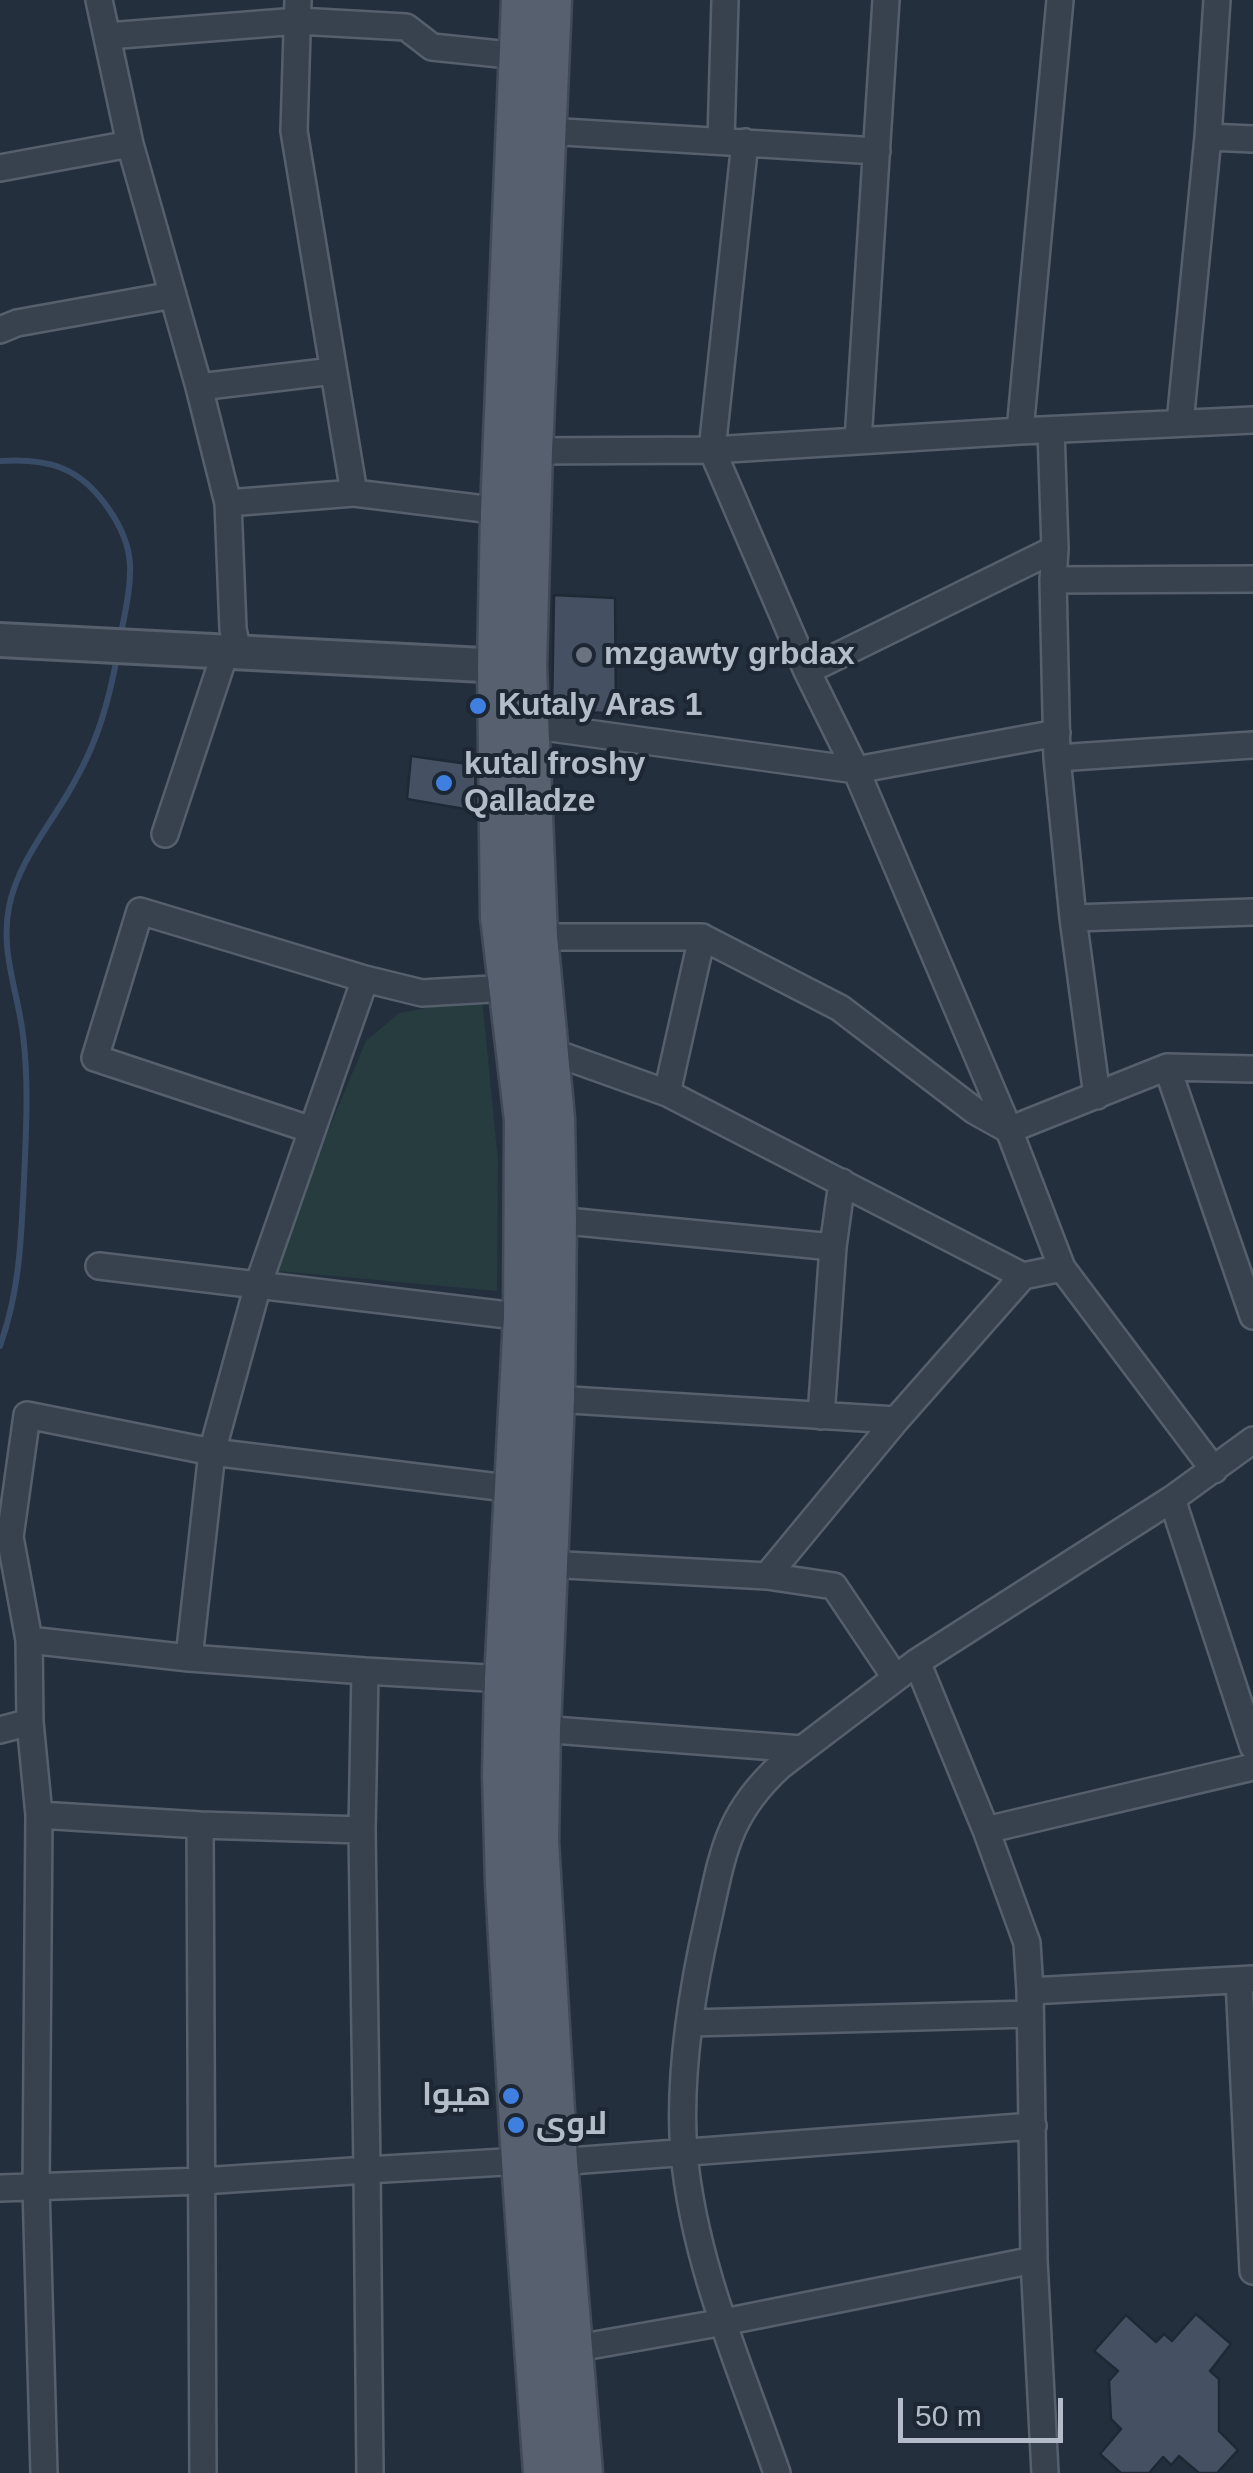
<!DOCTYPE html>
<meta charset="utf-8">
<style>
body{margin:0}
#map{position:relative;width:1253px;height:2473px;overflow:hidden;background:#242f3e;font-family:Helvetica,sans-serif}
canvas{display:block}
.scale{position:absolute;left:898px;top:2398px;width:165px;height:45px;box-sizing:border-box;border:5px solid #b4bcc9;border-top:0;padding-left:12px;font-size:30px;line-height:35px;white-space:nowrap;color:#b4bcc9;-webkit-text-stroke:8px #1d2633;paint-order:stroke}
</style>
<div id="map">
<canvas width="1253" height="2473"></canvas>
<div class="scale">50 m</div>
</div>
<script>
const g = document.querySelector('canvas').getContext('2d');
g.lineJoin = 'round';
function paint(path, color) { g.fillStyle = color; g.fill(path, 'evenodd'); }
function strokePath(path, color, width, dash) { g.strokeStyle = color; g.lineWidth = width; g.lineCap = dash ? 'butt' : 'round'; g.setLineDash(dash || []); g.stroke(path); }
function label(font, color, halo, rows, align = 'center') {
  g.font = font + ' Helvetica,Cairo,sans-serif'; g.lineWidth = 8; g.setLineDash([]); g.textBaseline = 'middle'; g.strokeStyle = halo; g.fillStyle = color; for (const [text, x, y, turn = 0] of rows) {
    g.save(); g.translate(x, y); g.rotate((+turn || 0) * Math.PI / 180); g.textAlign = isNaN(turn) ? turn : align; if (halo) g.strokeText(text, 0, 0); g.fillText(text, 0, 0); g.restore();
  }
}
const green = new Path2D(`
 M482,998L498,1161L497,1291L278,1271L293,1214L366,1041L399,1013Z`);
const stream = new Path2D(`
 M0,461C48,458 80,467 108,508C120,525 129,543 130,565C131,588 125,612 121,634
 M0,1346C20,1289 21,1240 24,1180C26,1132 29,1083 23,1035C18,992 0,952 9,907C18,860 54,821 76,779C98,740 109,700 117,657`);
const building = new Path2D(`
 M554,595L615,598L616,713L552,712Z
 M411,756L475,765L476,811L407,799Z
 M1196,2314L1231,2344L1210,2371L1219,2379V2431L1238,2450L1217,2473H1199L1179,2456L1171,2465L1163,2457L1149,2473H1121L1100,2454L1121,2429L1111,2419L1109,2381L1118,2371L1094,2351L1126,2315L1156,2342L1164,2334L1172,2341Z`);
const minor = new Path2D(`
 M99,0L130,144L199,387L228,503L233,629L238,653
 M298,0L294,131L354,493
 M108,36L298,21L406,27L432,47L519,56
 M547,131L877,151
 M1208,137L1253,139
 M721,141L725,0
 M745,142L712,450L807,671L856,770L1009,1130L1062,1268L1214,1470
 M0,168L130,144
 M0,330L17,323L173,295
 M199,387L333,371
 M1180,423L1208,137L1217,0
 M1051,430L1055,549L1053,580L1057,758L1073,918L1097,1096
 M1020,431L1060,0
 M858,441L886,0
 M532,451L712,450L1020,431L1253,420
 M228,503L354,493L501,511
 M1053,580L1253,579
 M807,671L1055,549
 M529,725L856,770L1057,733
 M1057,758L1253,745
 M165,834L225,653
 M1073,918L1253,912
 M537,937H702L840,1008L975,1111L1009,1130L1167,1067L1253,1069
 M547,1050L667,1093L1023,1276L1062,1268
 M1167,1067L1253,1316
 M667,1093L702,937
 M312,1130L95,1058L140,911L365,979L422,993L508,988
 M556,1220L833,1247
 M99,1266L524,1317
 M554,1399L896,1420
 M821,1416L833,1247L842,1182
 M1172,1499L1253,1746
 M547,1564L767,1576L834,1586L895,1677
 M767,1576L896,1420L1023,1276
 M29,1640L189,1658L365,1671
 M189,1658L212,1452L258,1285L365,979
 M917,1662L986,1830L1027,1943L1030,1991L1034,2260L1045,2473
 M505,1679L365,1671L362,1830L367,2170L522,2161
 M540,1729L802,1749
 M0,1730L30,1722
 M39,1815L200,1825L362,1830
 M200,1825L203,2473
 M986,1830L1253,1767
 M1239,1980L1253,2271
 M1030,1991L1253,1979
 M690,2023L1030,2014
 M557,2162L1033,2126
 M0,2188L202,2181L367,2170L370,2473
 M561,2351L724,2322L1034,2260
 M44,2473L36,2187L39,1815L30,1722L29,1640L10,1537L27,1415L212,1452L515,1489
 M777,2473C741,2369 694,2264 684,2153C678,2077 691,1995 708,1920C723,1853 727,1815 780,1766L917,1662L1172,1499L1253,1440`);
const tertiary = new Path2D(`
 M0,640L522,667`);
const primary = new Path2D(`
 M522,0L501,511L498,666L501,917L525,1120L524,1317L505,1679L503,1775L506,1884L522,2161L544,2473
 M551,0L532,451L526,667L537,937L554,1118L556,1220L554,1399L540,1729L538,1841L557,2162L582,2473`);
const markers = [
 [584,655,10,"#6b7280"],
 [478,706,10,"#3f7fe0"],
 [444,783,10,"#3f7fe0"],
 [511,2096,10,"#3f7fe0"],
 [516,2125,10,"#3f7fe0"]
];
const poiNames = [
 ["mzgawty grbdax",604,655],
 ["Kutaly Aras 1",498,706],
 ["kutal froshy",464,765],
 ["Qalladze",464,802],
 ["هیوا",491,2096,"right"],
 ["لاوی",536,2125]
];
paint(green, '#263c3f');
strokePath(stream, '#394c67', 6);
paint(building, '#455162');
strokePath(building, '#1f2835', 2.5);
strokePath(minor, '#565f6c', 30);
strokePath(tertiary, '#565f6c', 38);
strokePath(primary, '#414a57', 45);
strokePath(minor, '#38414e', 25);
strokePath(tertiary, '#38414e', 32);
strokePath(primary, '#56606e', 40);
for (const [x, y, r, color] of markers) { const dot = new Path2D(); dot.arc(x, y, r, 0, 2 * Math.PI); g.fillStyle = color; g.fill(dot); strokePath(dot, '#1d2633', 4); }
label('bold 32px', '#b4bcc9', '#1d2633', poiNames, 'left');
</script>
